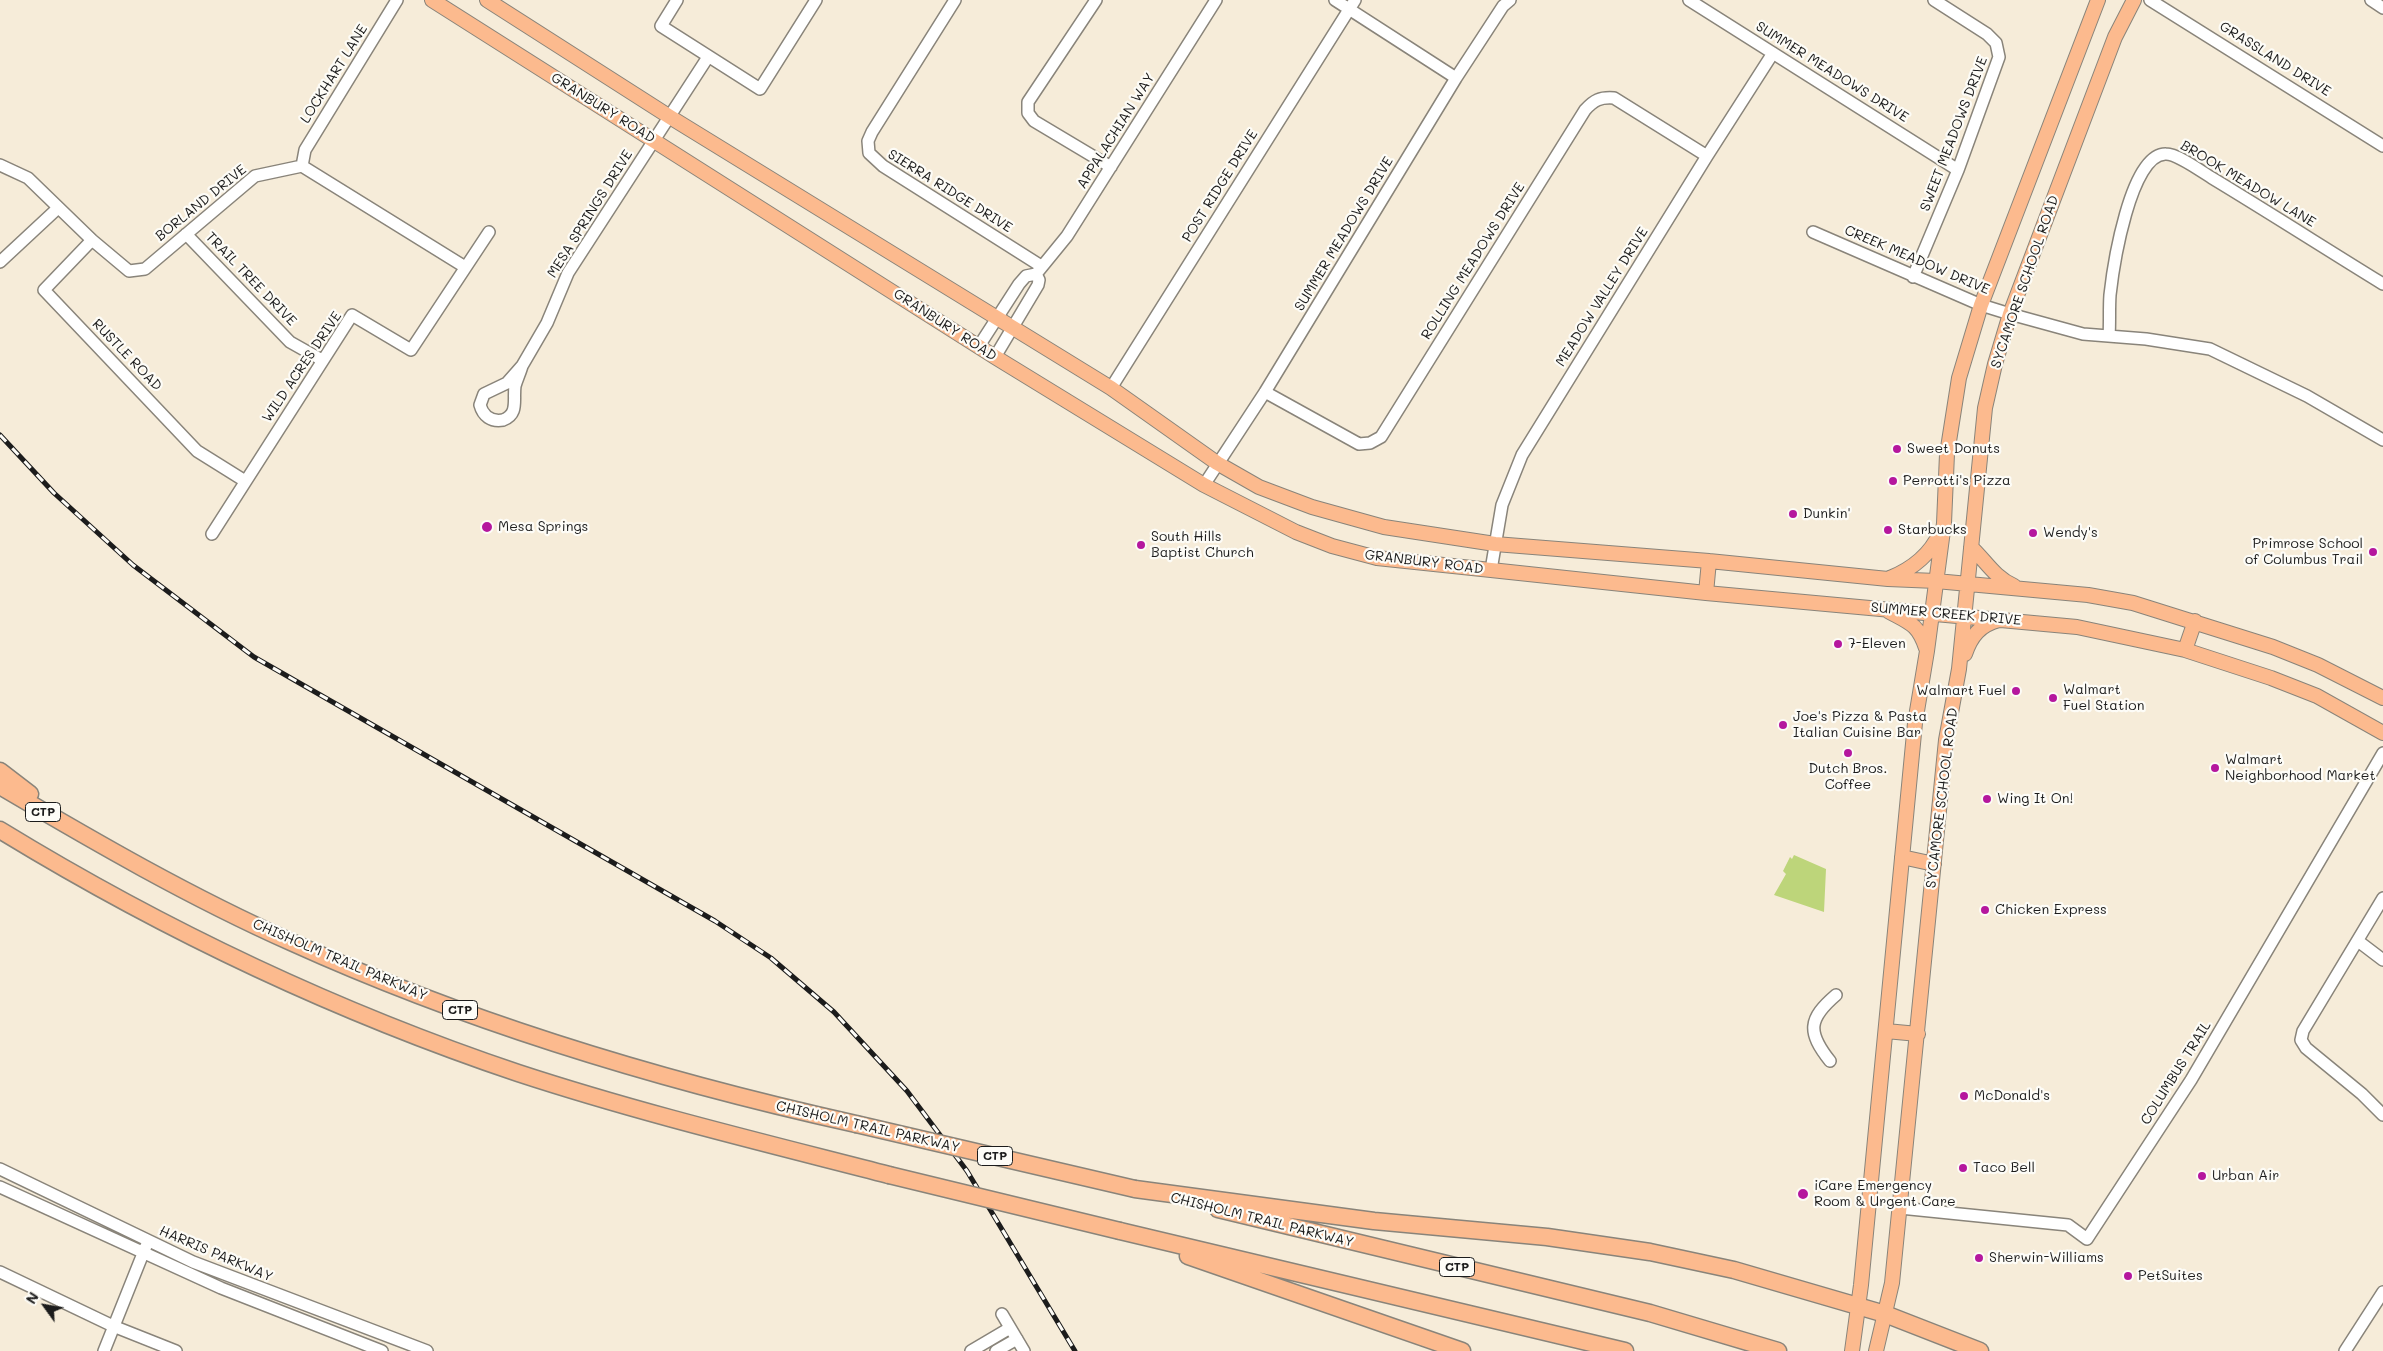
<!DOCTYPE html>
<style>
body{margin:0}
#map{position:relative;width:2383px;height:1351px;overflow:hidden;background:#f6ecd9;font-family:Mali,sans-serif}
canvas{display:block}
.north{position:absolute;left:20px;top:1281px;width:50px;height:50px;-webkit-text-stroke:4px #fdfcf7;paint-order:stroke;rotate:302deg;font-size:14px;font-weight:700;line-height:20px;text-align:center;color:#1c1c1c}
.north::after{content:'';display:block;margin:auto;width:18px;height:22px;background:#1c1c1c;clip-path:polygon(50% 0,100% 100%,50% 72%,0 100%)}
</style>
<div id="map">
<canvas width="2383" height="1351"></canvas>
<div class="north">N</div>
</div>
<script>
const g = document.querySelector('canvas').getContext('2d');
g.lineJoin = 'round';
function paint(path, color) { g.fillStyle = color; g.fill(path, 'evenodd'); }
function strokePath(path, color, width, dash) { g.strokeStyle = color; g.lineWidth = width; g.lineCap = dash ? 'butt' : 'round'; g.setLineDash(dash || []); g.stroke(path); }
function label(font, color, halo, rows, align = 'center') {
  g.font = font + ' Mali,sans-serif'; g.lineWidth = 4.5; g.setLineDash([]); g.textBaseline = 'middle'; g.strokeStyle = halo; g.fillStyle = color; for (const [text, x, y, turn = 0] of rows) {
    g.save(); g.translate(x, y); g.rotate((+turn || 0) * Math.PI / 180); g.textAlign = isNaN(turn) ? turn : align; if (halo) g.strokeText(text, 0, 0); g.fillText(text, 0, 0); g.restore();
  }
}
const green = new Path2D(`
 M1794,855L1826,869L1824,912L1774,895L1786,874L1783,871L1790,857L1792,859Z`);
const minor = new Path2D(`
 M677,0L661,26L760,89L816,0
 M955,0L872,132L868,141L869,153L883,166L1041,266
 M1096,0L1028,102V113L1034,121L1111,167
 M1335,0L1456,78
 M1689,0L1958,170
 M2150,0L2383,146
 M2371,0L2383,8
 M0,165L28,178L92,240L129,271L145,269L255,176L302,166L465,267
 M302,166L305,150L397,0
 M1813,232L1981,305L2010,314L2083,334L2146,339L2210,349L2307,396L2383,440
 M186,234L290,342L322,360
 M92,240L44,290L197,451L245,481
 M0,262L58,208
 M1913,277L1958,170L1999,57L1996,43L1987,34L1934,0
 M2109,336C2110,323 2109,309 2110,295C2113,268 2130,153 2166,154C2178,154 2202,172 2212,178C2270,213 2326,249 2383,284
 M979,346L1019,284L1026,276L1036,274L1067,236L1216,0
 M995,357L1038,285L1039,280L1036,274
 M522,366L547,323L568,273L708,57
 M522,366C520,373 517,379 515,386C513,400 519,414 503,420C491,422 483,416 480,405L484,394L507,383Z
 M1111,388L1355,0
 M1265,392L1359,444L1370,443L1381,437L1585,110C1594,100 1600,97 1614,98L1707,156
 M1204,485L1265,392L1456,78L1503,6L1510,0
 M212,534L352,315L411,350L489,232
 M1491,570L1502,505L1522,455L1707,156L1773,53
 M2383,898L2303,1031L2301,1040L2306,1048L2362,1094L2383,1115
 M2358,941L2383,960
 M1830,1061C1807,1032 1808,1019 1836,995
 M0,1169L193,1262L427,1351
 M0,1187L221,1288L382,1351
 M1900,1208L2068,1225L2087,1239L2191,1080L2383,753
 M0,1272L113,1326L176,1351
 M1002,1314L1024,1351
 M104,1351L146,1246
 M971,1351L1010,1328
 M996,1351L1017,1339
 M2345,1351L2383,1292`);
const major = new Path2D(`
 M432,0L995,357L1204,485L1296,532L1332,546L1377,558L1491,570L1706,593L2077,627L2185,650L2271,678L2317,696L2383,733
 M487,0L670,117L1111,388L1217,463L1259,487L1312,507L1384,527L1495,544L1709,561L1888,579L1936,581L2088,595L2133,603L2273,647L2318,665L2383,698
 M1971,547C1986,561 1994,577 2014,586
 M1890,578C1912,569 1930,555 1940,533
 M1706,593L1709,561
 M1888,611C1910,623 1918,624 1926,648
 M2185,650L2195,621
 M1965,654C1971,636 1980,625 1999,620
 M1902,857L1934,864
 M1886,1031L1918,1034
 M1852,1351L1861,1285L1915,723L1927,651L1944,523L1947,454L1959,378L1981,305L2098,0
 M1876,1351L1892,1283L1946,740L1959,669L1985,408L1995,364L2010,314L2115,37L2134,0`);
const highway = new Path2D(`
 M0,771L30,794
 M0,786C95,842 190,897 291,942C472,1024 662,1081 856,1124
 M0,830C162,929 337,1012 518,1073C640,1113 765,1143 889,1175
 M1135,1189L1374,1221L1547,1237L1650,1252L1734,1270L1885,1314L1980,1351
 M1218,1209L1650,1313L1778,1351
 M1120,1231L1625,1351
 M1188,1256L1462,1351`);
const rail = new Path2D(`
 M0,435L54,493L133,565L254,657L715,921L771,958L834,1012L907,1091L967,1171L1075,1351`);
const highwayBridge = new Path2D(`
 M856,1124L1135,1189
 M889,1175L1120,1231`);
const markers = [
 [1897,449,5,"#b5179e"],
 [1893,481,5,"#b5179e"],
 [1793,514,5,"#b5179e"],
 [487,527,6,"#b5179e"],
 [1888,530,5,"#b5179e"],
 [2033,533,5,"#b5179e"],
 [1141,545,5,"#b5179e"],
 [2373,552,5,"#b5179e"],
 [1838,644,5,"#b5179e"],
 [2016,691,5,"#b5179e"],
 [2053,698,5,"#b5179e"],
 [1783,725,5,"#b5179e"],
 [1848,753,5,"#b5179e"],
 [2215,768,5,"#b5179e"],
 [1987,799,5,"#b5179e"],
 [1985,910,5,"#b5179e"],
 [1964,1096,5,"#b5179e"],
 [1963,1168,5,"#b5179e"],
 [2202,1176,5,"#b5179e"],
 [1803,1194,6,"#b5179e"],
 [1979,1258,5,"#b5179e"],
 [2128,1276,5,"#b5179e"]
];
const shields = [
 [43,812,35],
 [460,1010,35],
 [995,1156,35],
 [1457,1267,35]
];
const shieldNames = [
 ["CTP",43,812],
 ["CTP",460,1010],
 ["CTP",995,1156],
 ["CTP",1457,1267]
];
const streetNames = [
 ["GRASSLAND DRIVE",2275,59,32],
 ["SUMMER MEADOWS DRIVE",1832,72,32],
 ["LOCKHART LANE",334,74,-58],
 ["GRANBURY ROAD",603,108,32],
 ["APPALACHIAN WAY",1116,131,-58],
 ["SWEET MEADOWS DRIVE",1954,134,-69],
 ["BROOK MEADOW LANE",2248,184,31],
 ["POST RIDGE DRIVE",1220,186,-58],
 ["SIERRA RIDGE DRIVE",950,191,32],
 ["BORLAND DRIVE",201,203,-39],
 ["MESA SPRINGS DRIVE",590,214,-58],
 ["SUMMER MEADOWS DRIVE",1344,234,-59],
 ["CREEK MEADOW DRIVE",1917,260,23],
 ["ROLLING MEADOWS DRIVE",1473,261,-58],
 ["TRAIL TREE DRIVE",251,279,46],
 ["SYCAMORE SCHOOL ROAD",2025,282,-71],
 ["MEADOW VALLEY DRIVE",1602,297,-58],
 ["GRANBURY ROAD",945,325,33],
 ["RUSTLE ROAD",127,355,46],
 ["WILD ACRES DRIVE",302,367,-56],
 ["GRANBURY ROAD",1424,562,7],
 ["SUMMER CREEK DRIVE",1946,614,5],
 ["SYCAMORE SCHOOL ROAD",1942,798,-83],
 ["CHISHOLM TRAIL PARKWAY",340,960,23],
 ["COLUMBUS TRAIL",2176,1073,-58],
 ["CHISHOLM TRAIL PARKWAY",868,1127,13],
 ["CHISHOLM TRAIL PARKWAY",1262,1220,14],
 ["HARRIS PARKWAY",216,1254,23]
];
const poiNames = [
 ["Sweet Donuts",1907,449],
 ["Perrotti's Pizza",1903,481],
 ["Dunkin'",1803,514],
 ["Mesa Springs",498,527],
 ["Starbucks",1898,530],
 ["Wendy's",2043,533],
 ["South Hills",1151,537],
 ["Baptist Church",1151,553],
 ["Primrose School",2363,544,"right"],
 ["of Columbus Trail",2363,560,"right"],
 ["7-Eleven",1848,644],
 ["Walmart",2063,690],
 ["Fuel Station",2063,706],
 ["Walmart Fuel",2006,691,"right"],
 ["Joe's Pizza & Pasta",1793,717],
 ["Italian Cuisine Bar",1793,733],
 ["Walmart",2225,760],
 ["Neighborhood Market",2225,776],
 ["Dutch Bros.",1848,769,"center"],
 ["Coffee",1848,785,"center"],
 ["Wing It On!",1997,799],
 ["Chicken Express",1995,910],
 ["McDonald's",1974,1096],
 ["Taco Bell",1973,1168],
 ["Urban Air",2212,1176],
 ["iCare Emergency",1814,1186],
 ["Room & Urgent Care",1814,1202],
 ["Sherwin-Williams",1989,1258],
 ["PetSuites",2138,1276]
];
paint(green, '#bdd57a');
strokePath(minor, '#89847a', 14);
strokePath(major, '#89847a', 16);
strokePath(highway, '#89847a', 19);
strokePath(minor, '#fff', 11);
strokePath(major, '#fcba8e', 14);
strokePath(highway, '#fcba8e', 16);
strokePath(rail, '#1c1c1c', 5);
strokePath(rail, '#fdfcf7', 3, [9]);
strokePath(highwayBridge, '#89847a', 19, []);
strokePath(highwayBridge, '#fcba8e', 16);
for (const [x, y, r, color] of markers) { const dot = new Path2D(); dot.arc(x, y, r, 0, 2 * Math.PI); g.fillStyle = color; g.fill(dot); strokePath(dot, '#fdfcf7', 2); }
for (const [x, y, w] of shields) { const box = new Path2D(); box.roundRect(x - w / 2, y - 9.5, w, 19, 4); g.fillStyle = '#fdfcf7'; g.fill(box); strokePath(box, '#1c1c1c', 1); }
label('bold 12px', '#1c1c1c', null, shieldNames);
label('14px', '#1c1c1c', '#fdfcf7', streetNames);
label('14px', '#1c1c1c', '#fdfcf7', poiNames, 'left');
</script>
